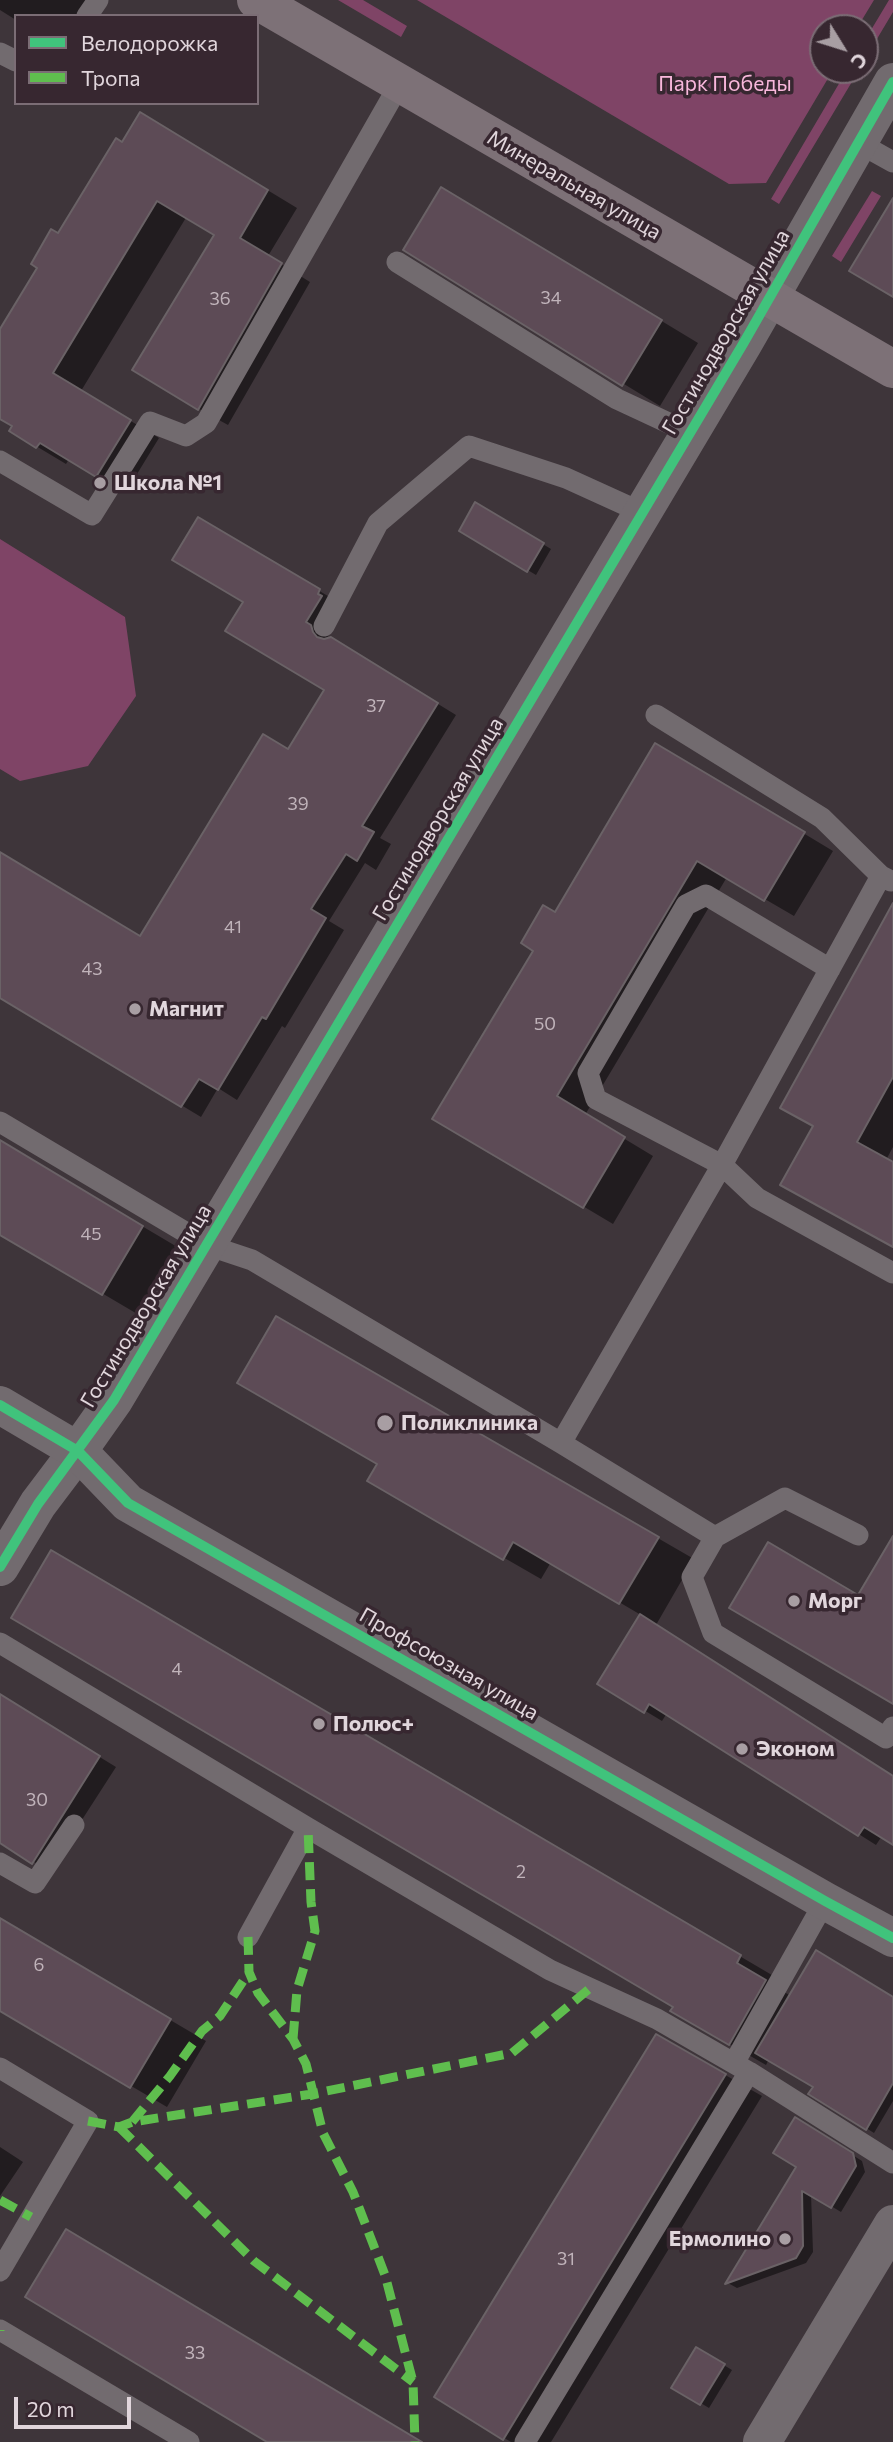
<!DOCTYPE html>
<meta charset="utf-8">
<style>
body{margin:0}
#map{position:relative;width:893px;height:2442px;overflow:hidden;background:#3e353a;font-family:Commissioner,sans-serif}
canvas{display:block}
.legend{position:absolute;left:14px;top:14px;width:245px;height:91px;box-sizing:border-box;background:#372730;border:2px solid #7b6d75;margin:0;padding:9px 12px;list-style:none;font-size:21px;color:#e1d6dc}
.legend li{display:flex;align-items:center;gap:14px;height:35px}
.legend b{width:35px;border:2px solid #7b6d75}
.north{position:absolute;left:809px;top:14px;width:70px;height:70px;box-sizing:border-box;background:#372730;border:2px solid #7b6d75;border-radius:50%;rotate:128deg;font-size:19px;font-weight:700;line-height:28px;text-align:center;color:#e1d6dc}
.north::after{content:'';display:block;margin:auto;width:24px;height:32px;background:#a89ea3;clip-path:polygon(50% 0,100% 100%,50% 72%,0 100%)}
.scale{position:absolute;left:14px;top:2397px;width:117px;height:32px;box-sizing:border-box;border:4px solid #e1d6dc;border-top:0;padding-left:9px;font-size:21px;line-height:24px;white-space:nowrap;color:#e1d6dc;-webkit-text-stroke:5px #372730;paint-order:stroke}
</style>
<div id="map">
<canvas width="893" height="2442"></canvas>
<ul class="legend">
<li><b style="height:9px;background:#40c37c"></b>Велодорожка</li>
<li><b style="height:9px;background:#5fbe4e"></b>Тропа</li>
</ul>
<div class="north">С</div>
<div class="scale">20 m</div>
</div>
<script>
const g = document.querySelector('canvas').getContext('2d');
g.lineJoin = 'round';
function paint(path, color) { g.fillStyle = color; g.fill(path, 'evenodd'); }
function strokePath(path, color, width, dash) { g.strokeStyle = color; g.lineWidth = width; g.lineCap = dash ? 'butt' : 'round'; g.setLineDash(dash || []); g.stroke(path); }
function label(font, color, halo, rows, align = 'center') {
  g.font = font + ' Commissioner,sans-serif'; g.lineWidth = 7; g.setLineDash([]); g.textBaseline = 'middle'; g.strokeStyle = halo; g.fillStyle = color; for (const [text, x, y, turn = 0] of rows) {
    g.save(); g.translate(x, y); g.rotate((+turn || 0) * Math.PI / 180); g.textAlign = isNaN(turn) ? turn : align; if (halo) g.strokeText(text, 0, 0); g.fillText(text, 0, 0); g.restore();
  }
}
const green = new Path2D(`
 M338,0H363L407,26L401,37Z
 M417,0H874L857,28H823V70H833L766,183L729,184Z
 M889,0H893V12L865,59V40Z
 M847,70H859L779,204L771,199Z
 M872,191L881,196L841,262L832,256Z
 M0,539L125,617L136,696L88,766L20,781L0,769Z`);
const shadow = new Path2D(`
 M0,0H104L94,16H16V20L0,10Z
 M170,131L297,208L268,256L310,282L228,425L199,409L217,234L187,216L81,391L159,438L126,492L69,459L66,464L11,431L14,425L0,417V332L59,236L122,144Z
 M478,210L698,343L660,406L405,250Z
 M476,504L551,549L536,575L461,530Z
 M198,519L338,602L324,634L456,715L380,838L391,844L376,870L365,863L329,921L344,930L285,1028L282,1026L237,1100L218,1088L201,1117L0,996V853L140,938L289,751L327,690L245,601Z
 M685,762L833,851L794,916L727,877L585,1115L653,1156L613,1224L435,1118L555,914Z
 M893,937V1147L886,1160L893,1164V1246L815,1126Z
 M0,1142L179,1248L139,1315L0,1233Z
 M277,1318L694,1559L656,1625L893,1777V1843L882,1836L876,1845L667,1713L662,1721L599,1683L641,1615L551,1562L541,1579L435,1518L380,1463Z
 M52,1552L777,1978L772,1985L791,1996L893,1998V2101L874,2133L811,2093L815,2087L769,2059L766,2065L672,2011L675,2006Z
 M0,1696L116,1767L49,1871L0,1841Z
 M0,1920L206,2041L167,2107L0,2009Z
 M657,2036L762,2096L551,2442H511L436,2397Z
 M805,2125L862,2161L865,2172L841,2212L811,2194L813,2252L806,2263L737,2288L728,2283L798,2167Z
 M0,2147L23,2162L0,2196Z
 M697,2349L732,2370L709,2408L674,2387Z`);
const building = new Path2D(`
 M140,112L268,190L240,238L282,263L198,410L132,370L214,235L157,201L53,373L131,420L96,477L40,443L36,448L9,431L12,426L0,419V329L37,268L31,264L51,229L58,233L116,138L122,142Z
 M441,187L662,320L622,386L403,250Z
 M893,198V297L849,271Z
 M475,502L544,543L527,572L459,531Z
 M198,517L320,589L318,594L322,596L306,622L311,625L313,632L317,637L324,639L331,637L438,703L362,826L374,832L357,861L346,854L311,909L326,918L266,1019L262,1017L218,1090L199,1079L181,1107L0,998V852L140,936L263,734L288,749L324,690L225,631L243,602L172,560Z
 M655,743L805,832L764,901L697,861L557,1096L625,1137L583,1208L432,1119L533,951L521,943L543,905L555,912Z
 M893,903V1077L857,1142L893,1162V1247L780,1185L813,1126L780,1108Z
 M0,1140L143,1226L102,1295L0,1235Z
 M276,1316L659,1537L619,1604L513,1542L503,1560L434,1520L367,1481L377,1464L237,1383Z
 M893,1536V1704L729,1608L768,1542L858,1595Z
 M51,1550L741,1955L737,1963L766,1980L729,2045L670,2011L673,2007L11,1618Z
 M640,1614L893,1776V1845L864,1827L858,1836L649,1704L644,1713L597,1684Z
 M0,1694L100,1756L32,1864L0,1843Z
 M0,1918L171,2019L130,2088L0,2011Z
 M816,1950L893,1997V2083L866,2130L808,2094L813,2087L755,2053Z
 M656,2034L726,2074L503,2440L434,2397Z
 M795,2117L853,2153L856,2166L831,2208L802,2191L803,2246L796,2258L725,2284L796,2167L773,2153Z
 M66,2229L422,2442H267L75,2327L25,2297Z
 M696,2347L725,2364L700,2405L671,2388Z`);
const lane = new Path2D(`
 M87,16L98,0
 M0,53L16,61
 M857,142L893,162
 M397,262L617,399L690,433
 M0,461L92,515L150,422L186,436L206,423L399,85
 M324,626L378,523L469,446L566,478L643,513
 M656,715L822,818L881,876L891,881
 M830,969L706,895L686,905L588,1073L596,1099L722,1165L757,1198L893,1273
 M0,1122L207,1245L252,1260L561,1443L715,1537
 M561,1443L722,1165L881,876
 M858,1535L785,1498L715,1537L692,1577L713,1633L886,1738L893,1727
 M0,1643L308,1828L550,1970L657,2019L749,2072L893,2163
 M0,1863L35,1883L74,1825
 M248,1937L308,1828
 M734,2063L825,1901
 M0,2068L88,2121L0,2271
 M0,2330L189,2442
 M525,2442L749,2072`);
const street = new Path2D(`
 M0,1567L38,1504L78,1451`);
const secondary = new Path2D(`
 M0,1405L78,1451L128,1503L825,1901L893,1938
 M78,1451L114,1400L743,344L893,82
 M762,2442L893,2224`);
const primary = new Path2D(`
 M256,0L893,369`);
const quiet = new Path2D(`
 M248,1937L249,1972L258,1993L293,2039L306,2064L323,2133L353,2192L385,2275L413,2382L415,2442
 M293,2039L297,1990L315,1931L311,1902L308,1828
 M88,2121L119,2127L132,2122L312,2094L512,2053L589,1989
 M132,2122L170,2076L202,2031L220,2016L249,1972
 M119,2127L254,2261L413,2382
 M0,2200L31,2217
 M0,2331V2330`);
const cycleway = new Path2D(`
 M0,1405L78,1451L128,1503L825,1901L893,1938
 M0,1567L38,1504L114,1400L743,344L893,82`);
const markers = [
 [100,483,7,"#a89ea3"],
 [135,1009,7,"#a89ea3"],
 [385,1423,9,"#a89ea3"],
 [794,1601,7,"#a89ea3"],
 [319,1724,7,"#a89ea3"],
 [742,1749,7,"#a89ea3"],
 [785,2239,7,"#a89ea3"]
];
const numberNames = [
 ["34",551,298],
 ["36",220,299],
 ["37",376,706],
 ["39",298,804],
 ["41",233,927],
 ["43",92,969],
 ["50",545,1024],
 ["45",91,1234],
 ["4",177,1669],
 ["30",37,1800],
 ["2",521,1872],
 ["6",39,1965],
 ["31",566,2259],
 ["33",195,2353]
];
const parkNames = [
 ["Парк Победы",725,84]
];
const streetNames = [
 ["Минеральная улица",574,185,30],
 ["Гостинодворская улица",726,332,-60],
 ["Гостинодворская улица",438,819,-59],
 ["Гостинодворская улица",146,1306,-59],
 ["Профсоюзная улица",449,1664,30]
];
const poiNames = [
 ["Школа №1",114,483],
 ["Магнит",149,1009],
 ["Поликлиника",401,1423],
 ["Морг",808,1601],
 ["Полюс+",333,1724],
 ["Эконом",756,1749],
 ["Ермолино",771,2239,"right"]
];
paint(green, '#7f4466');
paint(shadow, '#0007');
paint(building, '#5d4b56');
strokePath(building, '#6a6266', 2);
strokePath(lane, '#726b6f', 21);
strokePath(street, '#726b6f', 38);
strokePath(secondary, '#726b6f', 38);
strokePath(primary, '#7d7177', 38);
strokePath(quiet, '#5fbe4e', 9, [18, 9]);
strokePath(cycleway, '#40c37c', 10);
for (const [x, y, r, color] of markers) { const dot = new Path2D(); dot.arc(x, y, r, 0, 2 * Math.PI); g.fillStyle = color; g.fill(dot); strokePath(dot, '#372730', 2.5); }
label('18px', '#c0b3ba', null, numberNames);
label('21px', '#f8b7db', '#372730', parkNames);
label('21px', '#e1d6dc', '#372730', streetNames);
label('bold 21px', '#e1d6dc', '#372730', poiNames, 'left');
</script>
